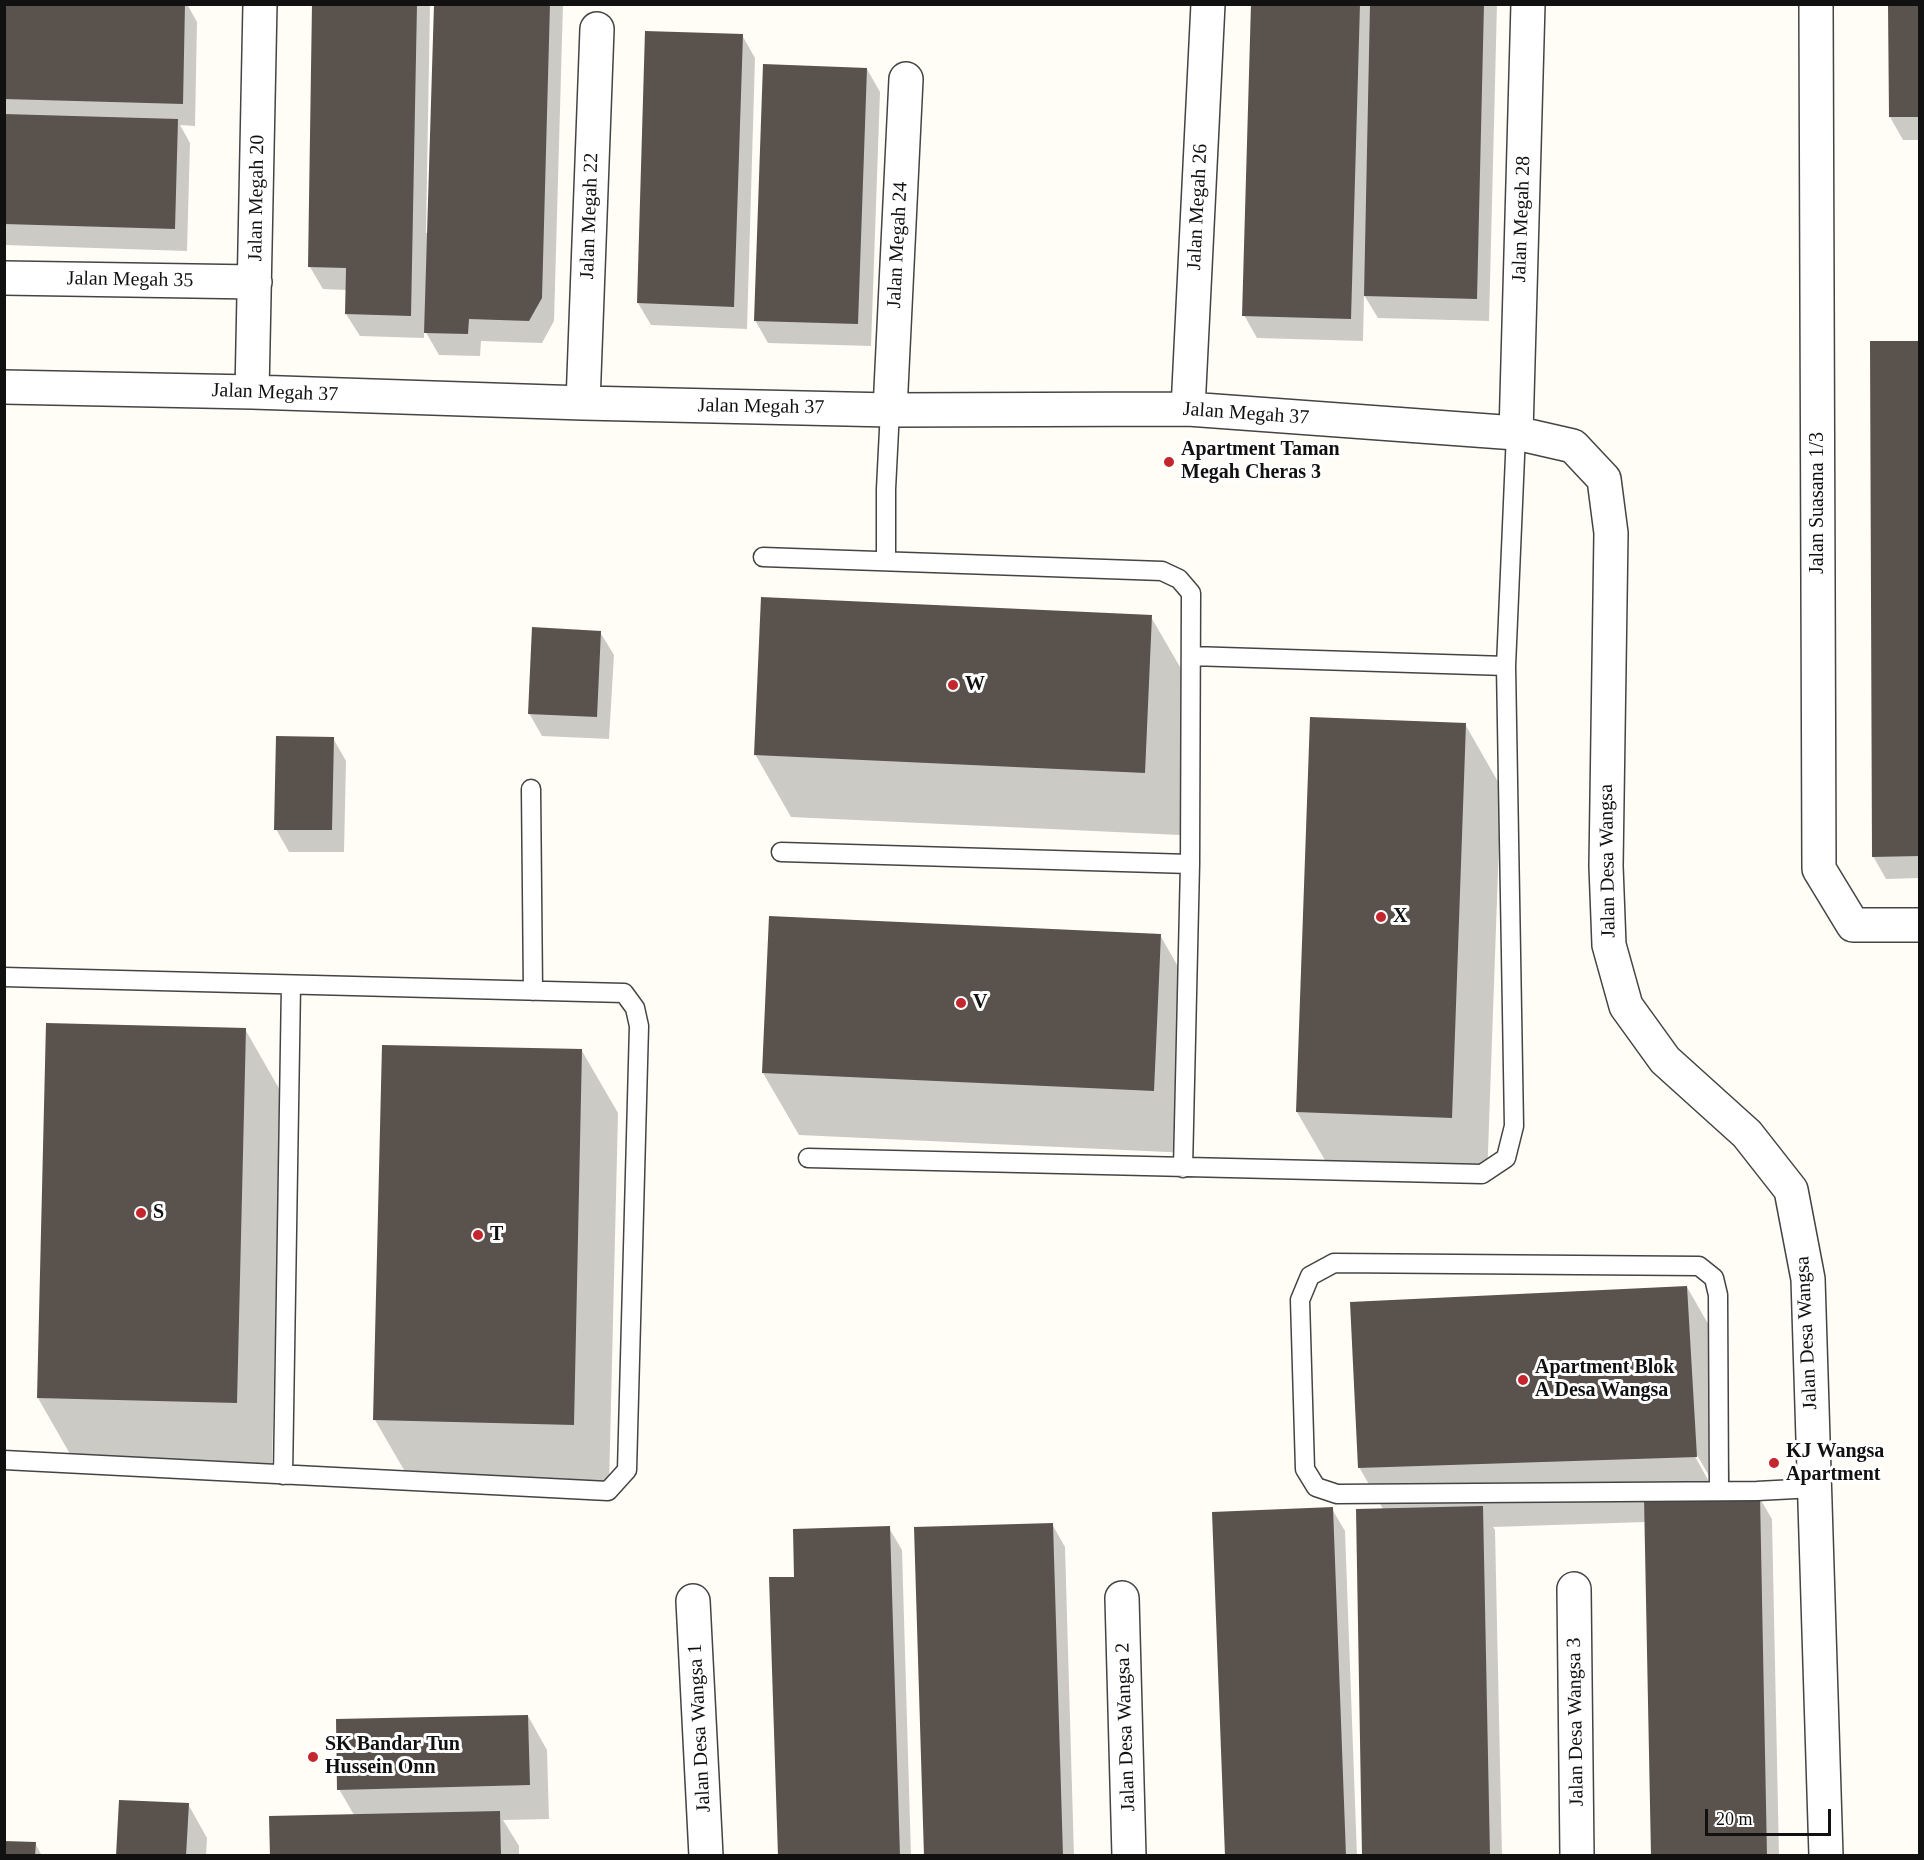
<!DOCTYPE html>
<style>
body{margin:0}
#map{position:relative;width:1924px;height:1860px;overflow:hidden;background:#fffdf5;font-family:Georgia,serif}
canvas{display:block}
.frame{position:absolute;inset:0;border:6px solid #111;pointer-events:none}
.scale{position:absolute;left:1705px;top:1809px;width:126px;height:27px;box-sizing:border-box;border:3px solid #111;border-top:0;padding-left:8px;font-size:18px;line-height:21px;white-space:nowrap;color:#111;-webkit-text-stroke:4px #fff;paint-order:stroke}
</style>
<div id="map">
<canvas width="1924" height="1860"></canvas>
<div class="frame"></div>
<div class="scale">20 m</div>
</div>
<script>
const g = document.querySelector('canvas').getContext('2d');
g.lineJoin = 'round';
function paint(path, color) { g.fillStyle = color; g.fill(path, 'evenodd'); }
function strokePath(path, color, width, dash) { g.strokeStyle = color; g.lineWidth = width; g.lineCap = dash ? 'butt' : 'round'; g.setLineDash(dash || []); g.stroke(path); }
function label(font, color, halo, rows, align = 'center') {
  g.font = font + ' Georgia,serif'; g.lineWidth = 6; g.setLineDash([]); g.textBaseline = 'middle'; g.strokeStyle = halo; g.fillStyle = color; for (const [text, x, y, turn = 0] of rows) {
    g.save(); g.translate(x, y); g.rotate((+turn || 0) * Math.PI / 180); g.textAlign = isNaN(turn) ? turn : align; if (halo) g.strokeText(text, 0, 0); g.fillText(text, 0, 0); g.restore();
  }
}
const shadow = new Path2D(`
 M4,4H187L197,22L195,126L180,125L190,143L187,251L4,245Z
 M314,4H430L426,233H428L435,4H563L554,321L542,343L481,341L480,356L439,355L424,329V338L360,336L346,314L347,290L323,289L310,267Z
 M1253,4H1497L1489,321L1378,318L1364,295L1363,341L1257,338L1244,315Z
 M1920,4V140H1903L1890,117Z
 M742,35L755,58L747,329L651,325L638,303Z
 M867,69L880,92L871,346L768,343L755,320Z
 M1920,343V878L1886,879L1873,856Z
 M1151,617L1187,679L1180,835L791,817L755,754Z
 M600,632L614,655L609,739L542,736L529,713Z
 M1465,724L1501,787L1487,1180L1333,1174L1297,1112Z
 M333,738L346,761L344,852H289L276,829Z
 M1160,935L1196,998L1189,1153L799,1135L763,1073Z
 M47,1024L245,1029L281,1092L272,1465L74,1461L38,1398Z
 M582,1051L618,1113L609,1487L411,1482L375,1420Z
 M1687,1287L1723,1350L1731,1497H1759L1772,1519L1779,1856H1653L1646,1522L1493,1527L1495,1530L1502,1856H1364L1383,1509L1359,1467ZM1694,1450L1722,1498H1718L1692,1451Z
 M1332,1509L1345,1531L1357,1856H1226Z
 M1052,1524L1065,1547L1074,1856H925Z
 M889,1528L902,1550L911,1856H779L796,1578Z
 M528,1716L547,1750L549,1819L503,1820L519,1846V1856H272L354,1815L339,1789Z
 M188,1804L207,1838L206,1856H118Z
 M35,1843L42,1856H4Z`);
const building = new Path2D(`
 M4,4H185L183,104L4,99Z
 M312,4H417L411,316L345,314L346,268L308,267Z
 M434,4H550L542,298L529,321L469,319L468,334L424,333Z
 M1251,4H1360L1351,319L1242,316Z
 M1370,4H1484L1477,299L1364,296Z
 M1888,4H1920V117H1889Z
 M645,31L743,34L734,307L637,303Z
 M763,64L867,68L858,324L754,321Z
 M4,114L178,119L175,229L4,224Z
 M1870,341H1920V856L1872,857Z
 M761,597L1152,615L1145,773L754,755Z
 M532,627L601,631L597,717L528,714Z
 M1310,717L1466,723L1452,1118L1296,1112Z
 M276,736L334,737L332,830H274Z
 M769,916L1161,934L1154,1091L762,1073Z
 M46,1023L246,1028L237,1403L37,1398Z
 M382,1045L582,1049L574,1425L373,1420Z
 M1687,1286L1697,1457L1358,1468L1350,1302Z
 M1760,1495L1767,1856H1651L1644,1497Z
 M1483,1506L1490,1856H1362L1356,1509Z
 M1333,1507L1346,1856H1225L1212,1512Z
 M1053,1523L1063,1856H924L914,1527Z
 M890,1526L900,1856H778L769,1577H794L793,1529Z
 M528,1715L530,1785L337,1790L336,1719Z
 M119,1800L189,1803L186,1856H116Z
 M500,1811L501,1856H270L269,1816Z
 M4,1841L36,1842L35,1856H4Z`);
const service = new Path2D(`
 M763,557L1162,571L1179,579L1191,593L1190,864L1183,1168
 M886,560V489L890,410
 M1191,656L1506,666
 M531,789L533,991
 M781,852L1190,864
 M4,977L624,993L635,1008L639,1026L627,1470L608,1491L4,1460
 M808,1158L1482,1174L1506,1158L1514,1126L1506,666L1516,433
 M283,1475L291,985
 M1719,1491L1718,1295L1714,1278L1699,1266L1334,1263L1310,1276L1300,1300L1305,1469L1316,1487L1337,1494L1757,1491L1815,1488`);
const minor = new Path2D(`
 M1816,4L1819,869L1853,925H1920
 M4,278L255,282
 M4,387L252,392L583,403L890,410L1188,409L1516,433L1573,446L1604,479L1611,533L1606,866L1609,945L1626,1006L1665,1060L1747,1134L1791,1190L1808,1279L1826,1856
 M252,392L260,4
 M583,403L597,29
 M1188,409L1208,4
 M890,410L906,79
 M1516,433L1528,4
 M1574,1589L1577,1856
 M1122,1598L1129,1856
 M693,1601L706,1856`);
const markers = [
 [1169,462,6,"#c4262e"],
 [953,685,6,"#c4262e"],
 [1381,917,6,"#c4262e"],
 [961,1003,6,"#c4262e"],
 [141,1213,6,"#c4262e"],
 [478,1235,6,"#c4262e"],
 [1523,1380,6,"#c4262e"],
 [1774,1463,6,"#c4262e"],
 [313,1757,6,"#c4262e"]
];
const streetNames = [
 ["Jalan Megah 20",257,198,-89],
 ["Jalan Megah 26",1198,207,-87],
 ["Jalan Megah 22",590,216,-88],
 ["Jalan Megah 28",1522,219,-88],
 ["Jalan Megah 24",898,245,-87],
 ["Jalan Megah 35",130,280,1],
 ["Jalan Megah 37",275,393,2],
 ["Jalan Megah 37",761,407,1],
 ["Jalan Megah 37",1246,414,4],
 ["Jalan Suasana 1/3",1818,503,-90],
 ["Jalan Desa Wangsa",1608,861,-91],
 ["Jalan Desa Wangsa",1807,1333,-93],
 ["Jalan Desa Wangsa 3",1576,1722,-91],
 ["Jalan Desa Wangsa 2",1126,1727,-92],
 ["Jalan Desa Wangsa 1",700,1728,-93]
];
const poiNames = [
 ["Apartment Taman",1181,450],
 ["Megah Cheras 3",1181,473],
 ["W",965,685],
 ["X",1393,917],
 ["V",973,1003],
 ["S",153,1213],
 ["T",490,1235],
 ["Apartment Blok",1535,1368],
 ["A Desa Wangsa",1535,1391],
 ["KJ Wangsa",1786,1452],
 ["Apartment",1786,1475],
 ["SK Bandar Tun",325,1745],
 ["Hussein Onn",325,1768]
];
paint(shadow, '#0003');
paint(building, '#5a524d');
strokePath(service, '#444', 21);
strokePath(minor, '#444', 36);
strokePath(service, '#fff', 18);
strokePath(minor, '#fff', 33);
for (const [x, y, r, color] of markers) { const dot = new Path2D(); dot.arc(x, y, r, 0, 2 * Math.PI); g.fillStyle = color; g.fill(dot); strokePath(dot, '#fff', 2); }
label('20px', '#111', '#fff', streetNames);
label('bold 20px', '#111', '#fff', poiNames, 'left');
</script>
